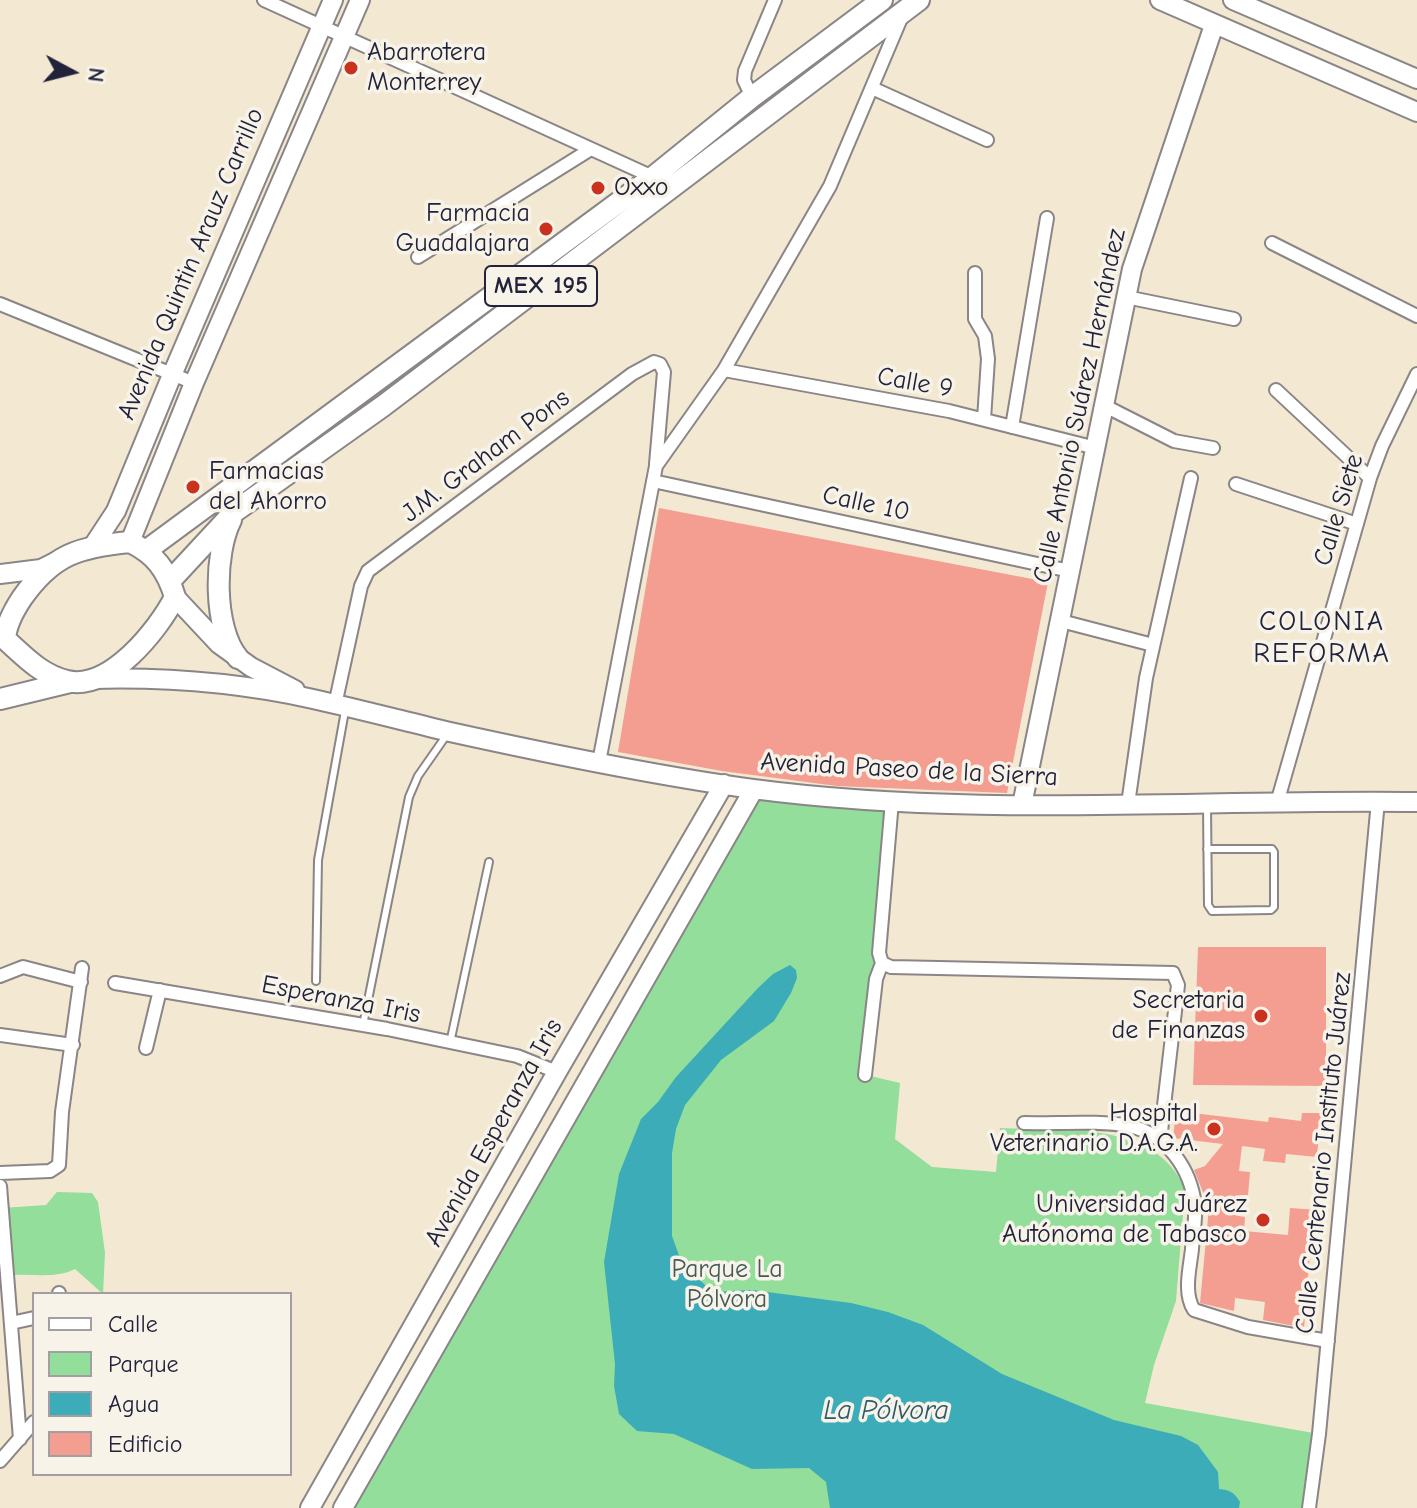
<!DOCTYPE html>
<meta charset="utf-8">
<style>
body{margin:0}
#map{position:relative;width:1417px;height:1508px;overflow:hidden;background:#f3e8d2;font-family:"Comic Neue",sans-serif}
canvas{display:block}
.legend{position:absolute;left:32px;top:1292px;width:260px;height:184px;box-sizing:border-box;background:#f7f3e8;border:2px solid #a29fa3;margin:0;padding:10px 14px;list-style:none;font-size:24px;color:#22223b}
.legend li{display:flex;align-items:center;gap:16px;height:40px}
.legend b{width:40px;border:2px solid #a29fa3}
.north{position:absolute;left:32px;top:32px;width:80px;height:80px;-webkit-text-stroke:6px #f7f3e8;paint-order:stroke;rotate:97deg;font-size:22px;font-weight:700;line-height:32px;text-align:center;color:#22223b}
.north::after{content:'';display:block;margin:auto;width:28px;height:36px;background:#22223b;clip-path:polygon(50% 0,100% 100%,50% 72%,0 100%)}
</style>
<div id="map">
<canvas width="1417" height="1508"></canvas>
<ul class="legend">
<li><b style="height:10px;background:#fff"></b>Calle</li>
<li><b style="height:22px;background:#92de9a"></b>Parque</li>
<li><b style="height:22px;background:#3cacb9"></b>Agua</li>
<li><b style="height:22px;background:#f49d91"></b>Edificio</li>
</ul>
<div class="north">N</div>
</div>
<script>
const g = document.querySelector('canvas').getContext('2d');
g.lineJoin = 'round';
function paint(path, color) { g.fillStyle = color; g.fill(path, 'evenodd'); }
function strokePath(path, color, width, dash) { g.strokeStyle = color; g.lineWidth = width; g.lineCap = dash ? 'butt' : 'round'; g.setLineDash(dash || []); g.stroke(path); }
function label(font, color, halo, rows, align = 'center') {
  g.font = font + ' "Comic Neue",sans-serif'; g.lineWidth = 7; g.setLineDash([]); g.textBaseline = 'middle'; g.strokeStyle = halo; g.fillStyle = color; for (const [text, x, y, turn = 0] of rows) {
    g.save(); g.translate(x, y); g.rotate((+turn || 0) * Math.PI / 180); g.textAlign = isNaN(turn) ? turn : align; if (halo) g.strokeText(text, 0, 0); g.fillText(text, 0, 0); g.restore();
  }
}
const green = new Path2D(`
 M754,789L892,801L866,1075L900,1083L895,1139L932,1167L996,1172L1000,1128C1063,1131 1156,1120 1185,1189L1176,1301L1154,1365L1145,1403L1319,1434L1309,1508H343Z
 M57,1192L92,1193L98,1202L105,1253L103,1294L75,1269C53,1280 30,1272 7,1276L2,1208L46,1205Z`);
const water = new Path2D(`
 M790,965L796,970L797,978L791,993L774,1021L721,1060L685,1105L676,1129L672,1153V1236L681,1261L712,1292L752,1290L851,1303L888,1312L923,1325L1002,1374L1114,1420L1181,1436L1198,1445L1218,1472L1219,1489C1230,1490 1234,1492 1240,1502L1239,1508H830L826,1482L809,1468L752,1469L674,1434L637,1431L619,1414L614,1386L615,1364L604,1262L619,1174L641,1119L658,1102L676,1077L758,988L773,974Z`);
const building = new Path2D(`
 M659,508L1048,582L1007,793L837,786L722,771L618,752Z
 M1198,947H1326V1086L1193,1085Z
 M1176,1111L1268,1122L1269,1117L1301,1121L1302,1113H1330L1328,1134L1319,1133L1317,1157L1286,1154L1285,1163L1263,1161L1265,1149L1242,1146L1239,1171L1250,1172L1248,1195H1240L1238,1216L1245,1217L1244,1231L1288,1235L1290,1208L1318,1210L1316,1234L1311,1242L1308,1277L1304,1279L1302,1292L1306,1294V1304L1304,1328L1263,1320L1265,1302L1235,1298L1234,1311L1200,1303L1210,1197H1205L1194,1170L1205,1166L1223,1144L1173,1138Z`);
const lane = new Path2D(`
 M1207,806L1208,905L1212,911L1271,910L1274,907V852L1272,849H1207
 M316,981L318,860L345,711
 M363,1025L409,797L418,776L448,733
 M450,1043L489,862`);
const street = new Path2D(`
 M264,0L655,178
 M872,88L987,140
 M752,97L744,80L745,71L775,0
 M1272,243L1417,316
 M418,257L591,149
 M975,273V319L985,336L988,359L984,419
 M1126,297L1234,319
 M0,304L194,383
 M724,370L949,411L1096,448
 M1276,390L1370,478
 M1105,406L1174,441L1213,448
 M1012,427L1047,218
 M653,481L1070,571
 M1236,484L1357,524
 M1061,621L1153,645
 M335,705L361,586L368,571L632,374L654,362L660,364L664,372L656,464
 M599,762L656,466L724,370L830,186L902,16
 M1277,803L1370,478L1382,446L1417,374
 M1128,804L1146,678L1191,478
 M882,963L891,967L1173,973L1178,985L1160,1140
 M882,963L879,953L892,801
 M0,976L23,967L81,982
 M115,983L387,1029L517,1056L557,1072
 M0,1035L73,1045
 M146,1048L160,990
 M865,1075L876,979L882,963
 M1024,1123C1055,1124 1100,1120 1129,1126C1167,1134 1191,1169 1195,1206C1196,1220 1193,1235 1192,1249C1190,1268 1183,1293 1194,1310L1248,1327L1328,1341
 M0,1173L50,1171L59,1165L62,1112L82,968
 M0,1186L20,1439
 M59,1294V1293
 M11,1323L34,1318
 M0,1461L34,1422
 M1309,1508L1319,1434L1378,801`);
const secondary = new Path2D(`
 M1160,0L1417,112
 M1233,0L1417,79
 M130,542L194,383L360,0
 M93,546L116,511L172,375L333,0
 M0,574L41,569L53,563
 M175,597L219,644L251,667L295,690
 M92,679C165,677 241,683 313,699C358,709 404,721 450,732C550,754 651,775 753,789C973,818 1196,799 1417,802
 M1022,805L1132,269L1214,25
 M310,1508L557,1072L724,784
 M343,1508L754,789`);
const primary = new Path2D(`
 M231,520C214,553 213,628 238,658
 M130,542C155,554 167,570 175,597C158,630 110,691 67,681C41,675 24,656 5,639C6,624 14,610 22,598C53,554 79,547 130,542Z
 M147,550L653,177L752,97L882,0
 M170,581L234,512L383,406L919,0
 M0,699L70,682`);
const markers = [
 [351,68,8,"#c8321e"],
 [598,188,8,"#c8321e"],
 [546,229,8,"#c8321e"],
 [193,487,8,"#c8321e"],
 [1261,1016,8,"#c8321e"],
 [1214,1129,8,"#c8321e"],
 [1263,1220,8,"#c8321e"]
];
const shields = [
 [541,286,112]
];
const shieldNames = [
 ["MEX 195",541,286]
];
const poiNames = [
 ["Abarrotera",367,53,"left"],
 ["Monterrey",367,83,"left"],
 ["Oxxo",614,188,"left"],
 ["Farmacia",530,214],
 ["Guadalajara",530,244],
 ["Farmacias",209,472,"left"],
 ["del Ahorro",209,502,"left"],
 ["Secretaria",1245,1001],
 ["de Finanzas",1245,1031],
 ["Hospital",1198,1114],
 ["Veterinario D.A.G.A.",1198,1144],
 ["Universidad Juárez",1247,1205],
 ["Autónoma de Tabasco",1247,1235]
];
const streetNames = [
 ["Avenida Quintin Arauz Carrillo",191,264,-67],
 ["Calle 9",915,383,10],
 ["Calle Antonio Suárez Hernández",1080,406,-78],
 ["J.M. Graham Pons",486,456,-37],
 ["Calle 10",866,504,12],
 ["Calle Siete",1339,510,-73],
 ["Avenida Paseo de la Sierra",909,770,3],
 ["Esperanza Iris",341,1000,11],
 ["Avenida Esperanza Iris",494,1133,-61],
 ["Calle Centenario Instituto Juárez",1324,1153,-84]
];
const parkNames = [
 ["Parque La",727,1270],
 ["Pólvora",727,1300]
];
const neighbourhoodNames = [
 ["COLONIA",1322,622],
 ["REFORMA",1322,654]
];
const waterNames = [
 ["La Pólvora",886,1411]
];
paint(green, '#92de9a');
paint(water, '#3cacb9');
paint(building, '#f49d91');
strokePath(lane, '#8a8586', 10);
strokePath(street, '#8a8586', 16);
strokePath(secondary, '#8a8586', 22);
strokePath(primary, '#8a8586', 24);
strokePath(lane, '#fff', 6);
strokePath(street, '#fff', 12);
strokePath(secondary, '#fff', 18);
strokePath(primary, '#fff', 20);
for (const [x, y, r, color] of markers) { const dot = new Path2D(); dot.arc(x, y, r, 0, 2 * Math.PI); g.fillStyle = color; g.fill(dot); strokePath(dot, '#f7f3e8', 3); }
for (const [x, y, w] of shields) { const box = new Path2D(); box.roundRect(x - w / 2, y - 20, w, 40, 6); g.fillStyle = '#f7f3e8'; g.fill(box); strokePath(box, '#22223b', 2); }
label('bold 24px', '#22223b', null, shieldNames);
label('26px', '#22223b', '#f7f3e8', poiNames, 'right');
label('26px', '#22223b', '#f7f3e8', streetNames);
label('26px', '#445a58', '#f7f3e8', parkNames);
g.letterSpacing = '2px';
label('28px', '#22223b', '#f7f3e8', neighbourhoodNames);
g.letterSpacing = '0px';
label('italic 28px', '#2c596d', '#f7f3e8', waterNames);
</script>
